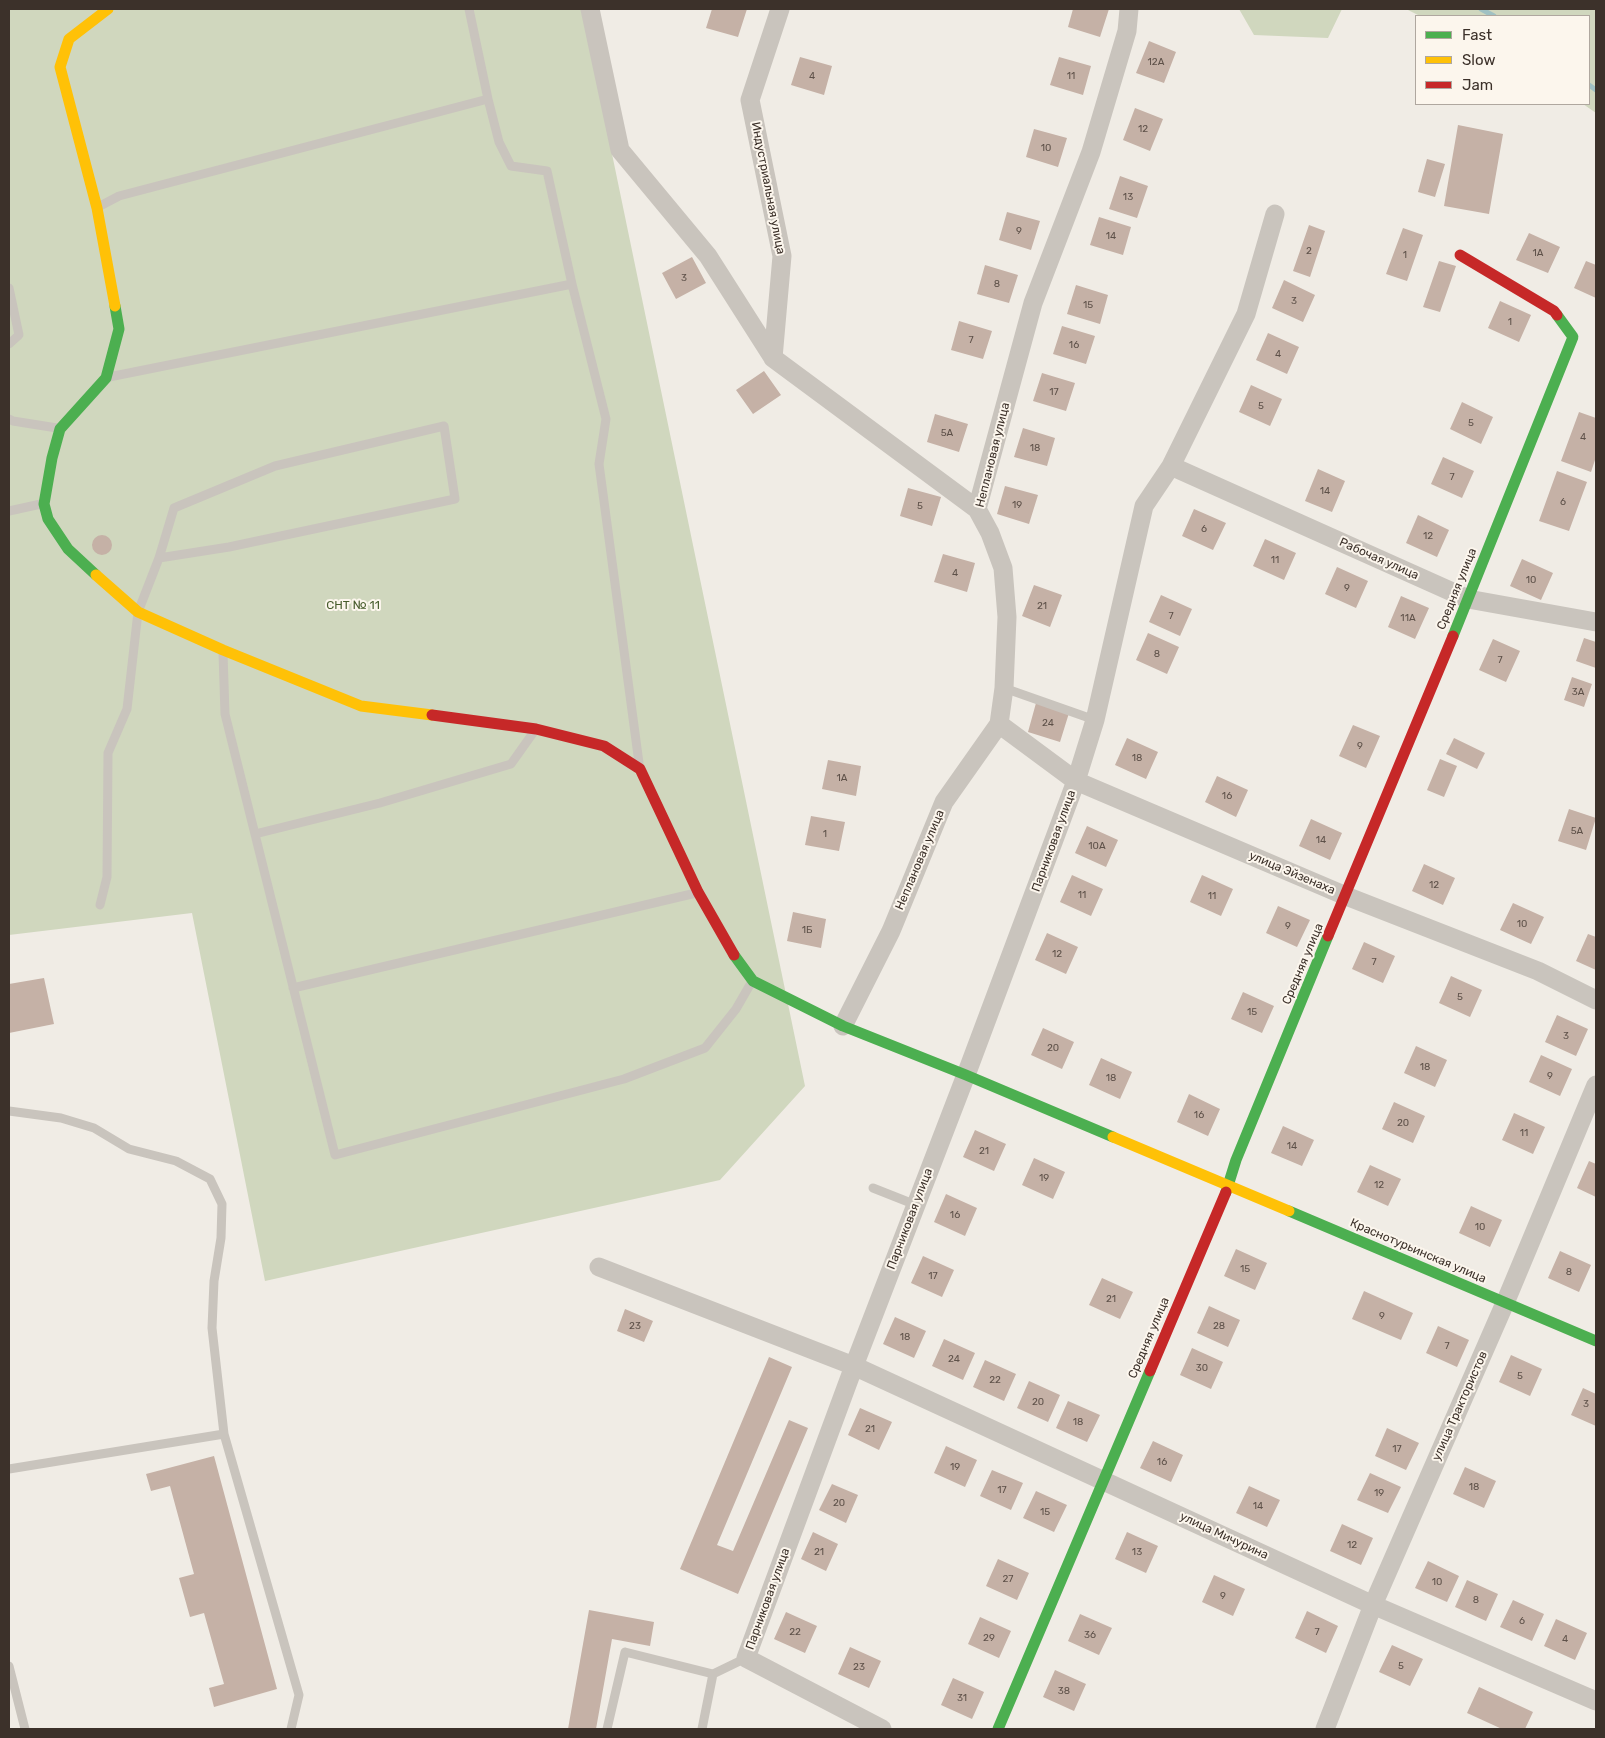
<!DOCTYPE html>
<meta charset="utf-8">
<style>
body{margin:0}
#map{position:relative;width:1605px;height:1738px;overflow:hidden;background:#f0ece5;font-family:Rubik,sans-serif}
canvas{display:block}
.frame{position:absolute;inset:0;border:10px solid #3c312a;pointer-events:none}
.legend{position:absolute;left:1415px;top:15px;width:175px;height:90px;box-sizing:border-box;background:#fcf6ed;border:1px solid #afa79f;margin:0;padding:6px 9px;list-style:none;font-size:15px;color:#3c312a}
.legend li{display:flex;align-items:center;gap:10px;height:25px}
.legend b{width:25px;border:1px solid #afa79f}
</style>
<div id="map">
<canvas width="1605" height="1738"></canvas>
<div class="frame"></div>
<ul class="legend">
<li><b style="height:6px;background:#4caf50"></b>Fast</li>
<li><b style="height:6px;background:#ffc107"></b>Slow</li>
<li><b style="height:6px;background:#c62828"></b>Jam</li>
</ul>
</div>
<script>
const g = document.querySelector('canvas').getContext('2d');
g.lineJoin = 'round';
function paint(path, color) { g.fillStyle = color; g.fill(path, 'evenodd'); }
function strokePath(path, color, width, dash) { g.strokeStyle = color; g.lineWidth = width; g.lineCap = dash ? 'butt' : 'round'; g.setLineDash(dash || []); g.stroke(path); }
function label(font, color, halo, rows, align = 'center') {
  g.font = font + ' Rubik,sans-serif'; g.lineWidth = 4; g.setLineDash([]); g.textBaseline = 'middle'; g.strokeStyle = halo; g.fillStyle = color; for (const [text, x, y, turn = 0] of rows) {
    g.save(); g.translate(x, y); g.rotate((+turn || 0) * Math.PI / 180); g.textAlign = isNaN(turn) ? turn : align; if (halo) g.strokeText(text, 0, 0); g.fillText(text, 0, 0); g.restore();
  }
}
const green = new Path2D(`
 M9,9H582L805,1086L720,1180L265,1281L192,913L9,935Z
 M1239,9H1342L1328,38L1254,35Z
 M1406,9H1596V113L1583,104H1589V16H1420Z`);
const stream = new Path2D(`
 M1481,9L1494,16
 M1589,85L1596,90`);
const building = new Path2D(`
 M712,9H747L738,37L706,28Z
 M1073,9H1109L1100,37L1068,27Z
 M1149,41L1176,52L1164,83L1136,73Z
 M800,57L832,66L824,95L791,85Z
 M1059,57L1091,66L1083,95L1050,85Z
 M1135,108L1163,119L1150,151L1123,140Z
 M1458,125L1503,134L1489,214L1444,206Z
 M1034,129L1067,138L1058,167L1026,157Z
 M1427,159L1445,164L1435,197L1418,192Z
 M1120,176L1148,186L1137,218L1109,209Z
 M1007,212L1040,221L1031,250L999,240Z
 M1099,217L1131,227L1123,255L1090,245Z
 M1309,225L1325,231L1310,277L1293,271Z
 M1403,228L1423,235L1407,281L1386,274Z
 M1529,233L1560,247L1548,273L1516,260Z
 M692,257L706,283L676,299L662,273Z
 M1439,261L1456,266L1440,312L1423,307Z
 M1586,261L1596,265V298L1574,288Z
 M985,265L1018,275L1009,303L977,294Z
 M1284,280L1315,295L1303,322L1272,308Z
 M1076,285L1108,295L1100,324L1067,314Z
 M1500,301L1531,315L1519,342L1488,328Z
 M959,321L992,331L983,359L951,350Z
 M1062,326L1095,336L1086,364L1053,354Z
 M1268,333L1299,347L1287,374L1256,360Z
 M764,371L781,395L753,414L736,390Z
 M1042,373L1075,383L1066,411L1033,401Z
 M1251,385L1282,399L1270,426L1239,412Z
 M1462,402L1493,417L1481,444L1450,429Z
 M1579,412L1596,418V457L1591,472L1561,461Z
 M935,414L968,424L959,452L927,442Z
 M1023,428L1055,438L1047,466L1014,457Z
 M1443,457L1474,471L1462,498L1431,484Z
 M1318,469L1345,481L1332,512L1305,501Z
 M1557,471L1587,482L1569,531L1539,521Z
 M1005,486L1038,495L1029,524L997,514Z
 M908,488L941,497L932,526L900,516Z
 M1194,509L1226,523L1213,550L1182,536Z
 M1418,515L1449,530L1437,557L1406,543Z
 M92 545a10 10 0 1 1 20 0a10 10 0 1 1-20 0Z
 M1265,539L1296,553L1284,580L1253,566Z
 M943,554L975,563L967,592L934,582Z
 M1522,559L1553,573L1541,600L1510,586Z
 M1337,567L1368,581L1356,608L1325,594Z
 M1034,585L1062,595L1050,627L1022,616Z
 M1161,595L1192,609L1180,636L1149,622Z
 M1401,596L1429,608L1415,639L1388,627Z
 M1148,633L1179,647L1167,674L1136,660Z
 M1584,638L1596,642V668L1576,661Z
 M1493,639L1520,651L1506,682L1479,670Z
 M1572,677L1592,684L1584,707L1564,700Z
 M1036,703L1069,713L1060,742L1028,732Z
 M1353,725L1380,736L1366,768L1339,756Z
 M1127,738L1158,752L1146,779L1115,765Z
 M1454,738L1485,753L1477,769L1446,754Z
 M1440,759L1457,766L1444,797L1427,790Z
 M828,760L861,766L856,796L822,789Z
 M1217,776L1248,790L1236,817L1205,802Z
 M1569,809L1596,818L1586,850L1558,841Z
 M811,816L845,822L839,851L805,845Z
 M1311,819L1342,833L1330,860L1299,846Z
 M1087,826L1118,840L1106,867L1075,853Z
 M1424,864L1455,878L1443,905L1412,891Z
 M1072,875L1103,889L1091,916L1060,902Z
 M1202,875L1233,889L1221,916L1190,902Z
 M1513,903L1544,917L1531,944L1500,930Z
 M1278,906L1310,920L1297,947L1266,933Z
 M793,912L826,919L821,948L787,941Z
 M1047,933L1078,947L1066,974L1035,960Z
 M1588,934L1596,937V970L1576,961Z
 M1364,942L1395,956L1383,983L1352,969Z
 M1451,976L1482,990L1470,1017L1439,1003Z
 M44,978L54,1024L9,1033V984Z
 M1243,992L1274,1006L1262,1033L1231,1019Z
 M1557,1015L1588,1029L1576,1056L1545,1042Z
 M1043,1028L1074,1042L1062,1069L1031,1055Z
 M1416,1046L1447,1060L1435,1087L1404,1073Z
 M1541,1055L1572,1069L1560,1096L1529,1082Z
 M1101,1058L1132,1072L1120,1099L1089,1085Z
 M1189,1094L1220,1109L1208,1136L1177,1122Z
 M1394,1102L1425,1116L1413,1143L1382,1129Z
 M1514,1113L1545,1127L1533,1154L1502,1140Z
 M1283,1126L1314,1140L1302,1166L1271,1153Z
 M975,1130L1006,1144L994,1171L963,1157Z
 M1034,1158L1065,1172L1053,1199L1022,1185Z
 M1589,1161L1596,1164V1197L1577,1188Z
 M1370,1165L1401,1179L1388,1206L1357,1192Z
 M946,1194L977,1208L965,1236L934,1222Z
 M1471,1206L1502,1220L1490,1247L1459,1233Z
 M1236,1249L1267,1263L1255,1290L1224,1276Z
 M1560,1251L1591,1265L1579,1292L1548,1278Z
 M923,1256L954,1270L942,1297L911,1283Z
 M1102,1278L1133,1292L1120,1319L1089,1305Z
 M1364,1291L1413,1313L1401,1340L1352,1319Z
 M1209,1306L1240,1320L1228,1347L1197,1333Z
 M625,1309L653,1321L644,1342L617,1331Z
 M895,1317L926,1331L914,1358L883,1344Z
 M1438,1326L1469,1340L1457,1367L1426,1353Z
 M944,1339L975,1353L963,1380L932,1366Z
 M1192,1348L1223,1362L1211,1389L1180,1375Z
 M1511,1355L1542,1369L1530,1396L1499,1382Z
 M769,1357L792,1367L717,1545L733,1551L789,1420L808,1428L738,1594L680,1569Z
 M985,1360L1016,1374L1004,1401L973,1387Z
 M1029,1381L1060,1395L1048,1422L1017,1408Z
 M1583,1388L1596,1394V1426L1571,1415Z
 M1068,1401L1100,1415L1087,1442L1056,1428Z
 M860,1408L892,1422L879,1450L848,1435Z
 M1387,1428L1419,1443L1406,1470L1375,1456Z
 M1153,1441L1183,1455L1171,1482L1140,1468Z
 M946,1446L977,1460L965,1487L934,1473Z
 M214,1456L277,1689L214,1707L209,1688L224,1684L204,1613L190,1617L179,1578L194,1574L170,1486L151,1491L146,1474Z
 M1465,1467L1496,1481L1484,1508L1453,1494Z
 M992,1470L1023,1483L1011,1510L980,1496Z
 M1370,1473L1401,1487L1388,1513L1357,1500Z
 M832,1484L858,1495L846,1523L819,1510Z
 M1249,1486L1280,1500L1267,1527L1236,1513Z
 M1036,1491L1067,1505L1054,1532L1023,1518Z
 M1342,1524L1373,1538L1361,1565L1330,1551Z
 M813,1532L838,1544L826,1571L801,1559Z
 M1127,1532L1158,1546L1146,1573L1115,1559Z
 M998,1559L1029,1573L1017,1600L986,1586Z
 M1428,1561L1459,1576L1447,1602L1415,1588Z
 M1214,1575L1245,1589L1233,1616L1202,1602Z
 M1467,1580L1498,1594L1486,1621L1455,1607Z
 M1513,1600L1544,1614L1532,1641L1500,1627Z
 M589,1610L654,1622L650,1646L612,1639L596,1729H568Z
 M1307,1611L1338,1626L1326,1653L1295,1638Z
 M786,1612L817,1626L805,1653L774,1639Z
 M1080,1614L1112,1628L1099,1655L1068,1641Z
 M980,1617L1011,1631L999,1658L968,1644Z
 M1556,1619L1587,1633L1575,1660L1544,1646Z
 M1392,1645L1423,1659L1410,1686L1379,1672Z
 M850,1647L881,1661L869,1688L838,1674Z
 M1055,1670L1086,1684L1074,1711L1043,1697Z
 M953,1678L984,1692L972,1719L941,1705Z
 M1479,1687L1533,1712L1525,1729H1502L1467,1713Z`);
const lane = new Path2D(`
 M488,99L499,142L511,166L547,171L572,284
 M100,206L119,196L488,99L469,9
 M9,288L19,335L9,344
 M109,377L572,284L606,419L599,464L639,763
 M9,419L13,421L57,428
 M9,511L41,504
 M223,653L225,714L335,1155L624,1079L705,1048L736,1009L751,983
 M1004,688L1095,720
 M255,834L380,803L511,764L533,733
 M100,905L107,877L108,753L127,709L138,612L159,558L229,547L455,499L444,426L275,466L174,508L159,558
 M293,988L696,893
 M9,1111L61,1118L94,1128L129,1149L176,1161L210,1179L222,1204L221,1238L214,1281L212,1328L224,1434L299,1695L291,1729
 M873,1188L916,1205
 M9,1469L224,1434
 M9,1666L25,1729
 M607,1729L625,1652L713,1674L746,1658
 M702,1729L713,1674`);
const street = new Path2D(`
 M590,9L620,150L708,256L773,358
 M780,9L750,100L782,256L773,358L977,509
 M1171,466L1468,599L1596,622
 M999,724L1076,781L1346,896L1538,971L1596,1000
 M843,1026L891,931L944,802L999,724L1004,688L1007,617L1003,568L990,533L977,509L1033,303L1091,152L1127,31L1129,9
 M599,1267L854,1366L1373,1605L1596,1701
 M882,1729L746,1658L854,1366L966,1075L1076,781L1095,720L1144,506L1171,466L1246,314L1275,214
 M1325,1729L1373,1605L1505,1303L1596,1085`);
const fast = new Path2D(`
 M96,575L68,549L48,519L44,504L52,458L60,429L106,378L119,329L115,306
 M1453,636L1573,337L1557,315
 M734,955L753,981L843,1026L966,1075L1113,1137
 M1226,1192L1236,1160L1328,936
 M1289,1211L1596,1341
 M998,1729L1150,1371`);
const slow = new Path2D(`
 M108,9L69,39L60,67L97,208L115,306
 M96,575L138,612L223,650L361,706L432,715
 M1113,1137L1289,1211`);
const jam = new Path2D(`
 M1460,255L1554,311L1557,315
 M432,715L536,729L604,746L640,769L698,892L734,955
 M1328,936L1453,636
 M1150,1371L1226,1192`);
const numberNames = [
 ["12А",1156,62],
 ["4",812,76],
 ["11",1071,76],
 ["12",1143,129],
 ["10",1046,148],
 ["13",1128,197],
 ["9",1019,231],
 ["14",1111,236],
 ["2",1309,251],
 ["1А",1538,253],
 ["1",1405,255],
 ["3",684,278],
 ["8",997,284],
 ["3",1294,301],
 ["15",1088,305],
 ["1",1510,322],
 ["7",971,340],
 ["16",1074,345],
 ["4",1278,354],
 ["17",1054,392],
 ["5",1261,406],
 ["5",1471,423],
 ["5А",947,433],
 ["4",1583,437],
 ["18",1035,448],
 ["7",1452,477],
 ["14",1325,491],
 ["6",1563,502],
 ["19",1017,505],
 ["5",920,506],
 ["6",1204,529],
 ["12",1428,536],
 ["11",1275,560],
 ["4",955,573],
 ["10",1531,580],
 ["9",1347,588],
 ["21",1042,606],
 ["7",1171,616],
 ["11А",1408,618],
 ["8",1157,654],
 ["7",1500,660],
 ["3А",1578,692],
 ["24",1048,723],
 ["9",1360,746],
 ["18",1137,758],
 ["1А",842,778],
 ["16",1227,796],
 ["5А",1577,831],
 ["1",825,834],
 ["14",1321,840],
 ["10А",1097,846],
 ["12",1434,885],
 ["11",1082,895],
 ["11",1212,896],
 ["10",1522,924],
 ["9",1288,926],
 ["1Б",807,930],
 ["12",1057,954],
 ["7",1374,962],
 ["5",1460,997],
 ["15",1252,1012],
 ["3",1566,1036],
 ["20",1053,1048],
 ["18",1425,1067],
 ["9",1550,1076],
 ["18",1111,1078],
 ["16",1199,1115],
 ["20",1403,1123],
 ["11",1524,1133],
 ["14",1292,1146],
 ["21",984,1151],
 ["19",1044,1178],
 ["12",1379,1185],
 ["16",955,1215],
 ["10",1480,1227],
 ["15",1245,1269],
 ["8",1569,1272],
 ["17",933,1276],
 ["21",1111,1299],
 ["9",1382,1316],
 ["23",635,1326],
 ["28",1219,1326],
 ["18",905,1337],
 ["7",1447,1346],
 ["24",954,1359],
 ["30",1202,1368],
 ["5",1520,1376],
 ["22",995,1380],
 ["20",1038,1402],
 ["3",1586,1404],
 ["18",1078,1422],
 ["21",870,1429],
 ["17",1397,1449],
 ["16",1162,1462],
 ["19",955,1467],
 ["18",1474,1487],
 ["17",1002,1490],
 ["19",1379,1493],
 ["20",839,1503],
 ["14",1258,1506],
 ["15",1045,1512],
 ["12",1352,1545],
 ["21",819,1552],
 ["13",1137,1552],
 ["27",1008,1579],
 ["10",1437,1582],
 ["9",1223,1596],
 ["8",1476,1600],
 ["6",1522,1621],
 ["22",795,1632],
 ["7",1317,1632],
 ["36",1090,1635],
 ["29",989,1638],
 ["4",1565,1639],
 ["5",1401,1666],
 ["23",859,1667],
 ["38",1064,1691],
 ["31",962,1698]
];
const streetNames = [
 ["Индустриальная улица",768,188,79],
 ["Неплановая улица",993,455,-76],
 ["Рабочая улица",1379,559,24],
 ["Средняя улица",1457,589,-68],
 ["Парниковая улица",1054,841,-70],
 ["Неплановая улица",920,860,-67],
 ["улица Эйзенаха",1292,873,23],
 ["Средняя улица",1303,964,-67],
 ["Парниковая улица",910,1219,-69],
 ["Краснотурьинская улица",1418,1251,23],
 ["Средняя улица",1149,1338,-67],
 ["улица Трактористов",1460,1406,-66],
 ["улица Мичурина",1224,1536,25],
 ["Парниковая улица",768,1599,-70]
];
const parkNames = [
 ["СНТ № 11",353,606]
];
paint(green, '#d0d7be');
strokePath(stream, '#a0c1c3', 5);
paint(building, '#c5b1a6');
strokePath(lane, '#c9c4bd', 9);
strokePath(street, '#c9c4bd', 19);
strokePath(fast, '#4caf50', 11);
strokePath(slow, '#ffc107', 11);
strokePath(jam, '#c62828', 11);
label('10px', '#5e5149', null, numberNames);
label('12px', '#3c312a', '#fcf6ed', streetNames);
label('12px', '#475c2c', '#fcf6ed', parkNames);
</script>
